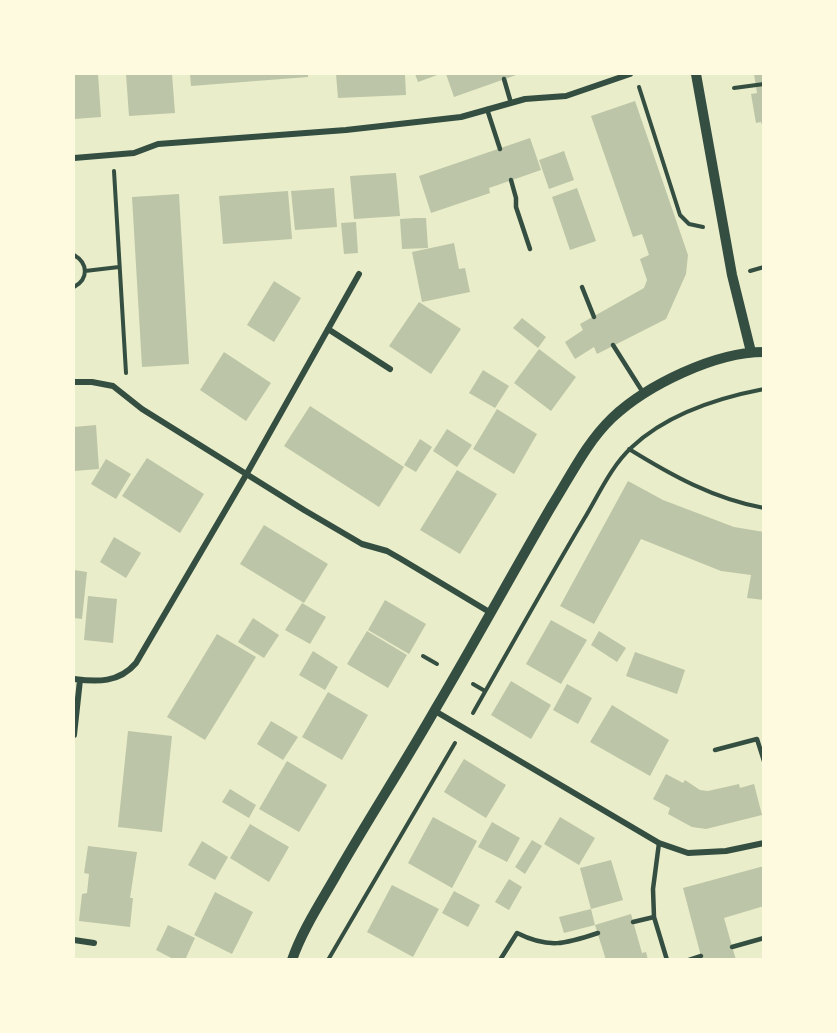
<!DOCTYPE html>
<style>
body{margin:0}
#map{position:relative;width:837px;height:1033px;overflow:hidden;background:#e9edc9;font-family:"Noto Sans",sans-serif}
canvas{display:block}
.frame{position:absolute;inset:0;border:75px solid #fefae0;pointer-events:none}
</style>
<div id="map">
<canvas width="837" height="1033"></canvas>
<div class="frame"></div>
</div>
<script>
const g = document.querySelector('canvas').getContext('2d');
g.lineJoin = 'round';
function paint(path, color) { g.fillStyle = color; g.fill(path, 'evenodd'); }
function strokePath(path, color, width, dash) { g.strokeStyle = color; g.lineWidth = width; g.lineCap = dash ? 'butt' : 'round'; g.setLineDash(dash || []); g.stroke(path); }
const building = new Path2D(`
 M74,74H98L101,117L74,119Z
 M126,74H172L175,113L129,116Z
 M190,74H308V77L191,86Z
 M336,74H405L406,95L338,98Z
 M415,74H440L418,82Z
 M446,74H519L454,97Z
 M754,74H764V132L761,122L756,123L751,94L757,93Z
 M635,101L688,255L686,274L666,319L597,354L594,347L575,359L565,342L583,330L580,324L644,288L647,280L640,259L649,255L642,234L633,237L591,116Z
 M530,138L541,170L489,188L490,193L431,213L419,176Z
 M564,151L574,180L549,189L539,160Z
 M396,173L400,216L354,219L350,176Z
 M334,188L337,227L295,230L291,191Z
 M577,188L596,241L570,250L552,197Z
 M288,191L292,239L223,244L219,196Z
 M179,194L189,364L142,367L132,197Z
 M415,218H426L428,248L402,249L400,219Z
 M356,222L358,253L344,254L341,223Z
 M454,243L459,269L465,268L470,292L422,302L412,252Z
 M274,281L301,298L274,342L247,325Z
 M419,302L461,329L431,374L389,346Z
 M522,318L546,337L538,348L513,328Z
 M539,349L576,377L551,411L514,383Z
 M224,352L271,383L246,421L200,390Z
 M483,370L509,386L495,408L469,393Z
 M310,406L404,467L379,507L284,446Z
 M497,409L537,434L514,474L473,449Z
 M96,425L99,469L74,471V427Z
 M447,429L472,445L457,467L433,451Z
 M420,439L432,447L416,472L404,465Z
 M147,458L204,494L180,533L122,496Z
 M106,459L131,474L116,499L91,484Z
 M457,470L497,494L460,554L420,530Z
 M628,481L663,500L734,527L764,532V600L747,598L751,575L721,571L641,539L594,624L560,606Z
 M264,525L328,564L304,603L240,564Z
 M114,537L141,553L126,578L100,562Z
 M74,570L87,572L82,619L74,618Z
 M88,596L117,599L113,643L84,640Z
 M385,600L426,624L409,654L368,630Z
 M302,603L326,617L310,644L285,630Z
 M253,618L279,635L264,658L238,642Z
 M551,620L587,640L561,684L526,664Z
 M367,631L407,655L388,688L347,664Z
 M599,631L626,648L617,662L591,645Z
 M217,634L256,657L205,740L167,717Z
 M313,651L338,667L325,690L299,675Z
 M635,652L685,670L677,694L626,676Z
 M511,681L551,705L531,739L491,715Z
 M567,684L592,698L578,724L553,710Z
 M328,692L368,715L342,760L302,737Z
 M612,705L669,740L650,776L590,742Z
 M271,721L298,737L283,760L257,744Z
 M128,731L172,736L162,832L118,827Z
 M464,759L506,785L486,818L444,792Z
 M287,761L327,785L299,832L259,809Z
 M666,774L683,783L685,780L700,790L708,791L739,784L740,788L754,784L762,815L706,829L692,827L668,814L670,808L653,799Z
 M230,789L256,805L249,818L222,802Z
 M433,817L477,841L452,888L408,863Z
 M560,817L595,838L579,865L544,844Z
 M492,822L520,838L507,862L478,847Z
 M250,824L289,847L269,882L230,858Z
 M532,840L542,846L525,874L515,867Z
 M202,841L228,857L215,880L188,865Z
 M88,846L137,852L130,898H133L130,927L79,921L82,894L87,893L89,874L84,873Z
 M611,860L623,900L591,909L595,925L564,933L559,917L591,909L580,868Z
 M764,866V906L724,918L736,960H702L683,888Z
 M509,879L522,887L509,910L495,902Z
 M392,885L439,909L413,957L367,932Z
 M454,891L480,905L468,927L442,913Z
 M215,892L253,912L232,954L194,935Z
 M631,914L642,953L646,952L648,960H606L595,925Z
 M168,925L195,938L185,960H175L156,950Z`);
const path = new Path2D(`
 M639,87L680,215L689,224L703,227
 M734,88L764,84
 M114,171L126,373
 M74,255C88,263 89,279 74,287
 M85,271L119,267
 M750,271L764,267
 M629,449C671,475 714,499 764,508
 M423,656L437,664
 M473,684L485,691
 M473,713C510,648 546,583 584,519C598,496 611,466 632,447C667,414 717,398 764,389
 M328,960L455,743`);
const service = new Path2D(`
 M504,79L511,103
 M487,109L500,149
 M511,180L516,198V207L530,249
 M582,287L594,317
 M613,345L644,394
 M715,750L757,739L764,761
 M659,843L653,889L654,917L667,960
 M633,922L654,917
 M732,947L764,938
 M500,960L517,933C549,949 565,944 598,933
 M689,960L701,956`);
const minor = new Path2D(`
 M74,158L134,153L158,144L346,130L461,117L525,99L566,96L630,74
 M328,329L390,369
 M74,382H92L113,386L142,409L304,510L362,544L387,551L401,559L491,613
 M74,679C97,682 119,683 136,663L246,475L359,274
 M435,711L659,843L688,853L726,851L764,843
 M74,735L80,680
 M74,940L94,943`);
const tertiary = new Path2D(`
 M696,74L732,275L751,352
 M292,960C302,931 319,905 334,879C367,821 403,766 436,708C475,642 512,574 551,507C570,477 586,443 612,418C647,385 715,352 764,352`);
paint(building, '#bcc5a7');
strokePath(path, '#344e41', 4);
strokePath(service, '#344e41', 4.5);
strokePath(minor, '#344e41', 6);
strokePath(tertiary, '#344e41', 10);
</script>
